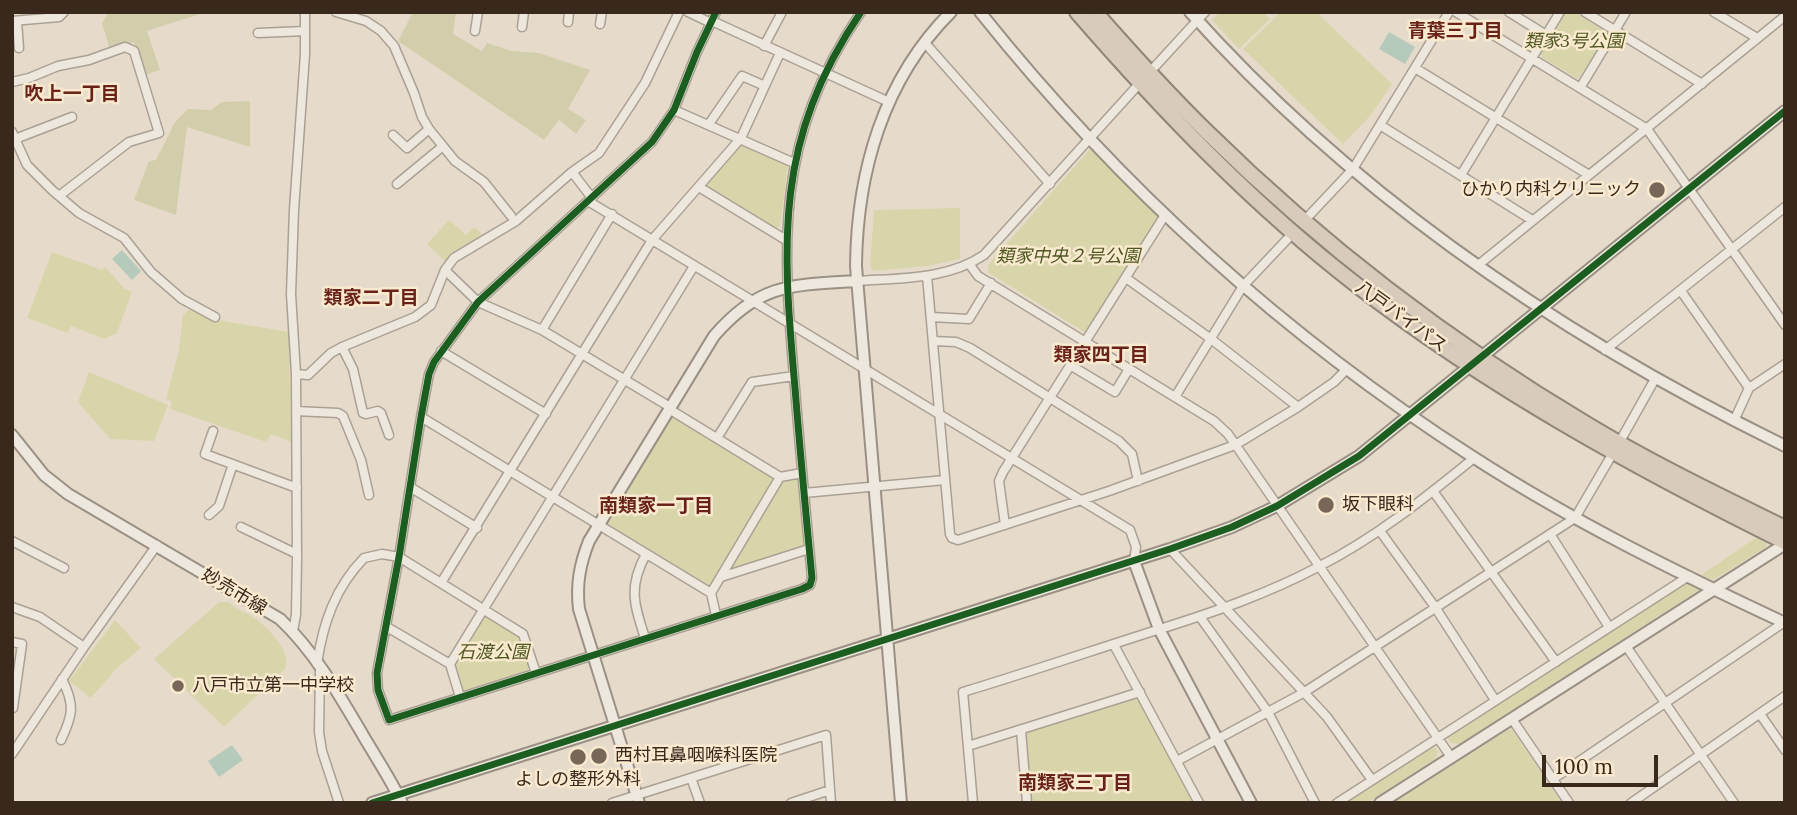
<!DOCTYPE html>
<meta charset="utf-8">
<style>
body{margin:0}
#map{position:relative;width:1797px;height:815px;overflow:hidden;background:#e6dbca;font-family:Lora,serif}
canvas{display:block}
.frame{position:absolute;inset:0;border:14px solid #39281c;pointer-events:none}
.scale{position:absolute;left:1542px;top:755px;width:116px;height:32px;box-sizing:border-box;border:4px solid #39281c;border-top:0;padding-left:9px;font-size:21px;line-height:24px;white-space:nowrap;color:#39281c;-webkit-text-stroke:5px #f8e9cf;paint-order:stroke}
</style>
<div id="map">
<canvas width="1797" height="815"></canvas>
<div class="frame"></div>
<div class="scale">100 m</div>
</div>
<script>
const g = document.querySelector('canvas').getContext('2d');
g.lineJoin = 'round';
function paint(path, color) { g.fillStyle = color; g.fill(path, 'evenodd'); }
function strokePath(path, color, width, dash) { g.strokeStyle = color; g.lineWidth = width; g.lineCap = dash ? 'butt' : 'round'; g.setLineDash(dash || []); g.stroke(path); }
function label(font, color, halo, rows, align = 'center') {
  g.font = font + ' Lora,"Noto Sans JP",serif'; g.lineWidth = 5; g.setLineDash([]); g.textBaseline = 'middle'; g.strokeStyle = halo; g.fillStyle = color; for (const [text, x, y, turn = 0] of rows) {
    g.save(); g.translate(x, y); g.rotate((+turn || 0) * Math.PI / 180); g.textAlign = isNaN(turn) ? turn : align; if (halo) g.strokeText(text, 0, 0); g.fillText(text, 0, 0); g.restore();
  }
}
const green = new Path2D(`
 M1220,12H1263L1270,19L1239,49L1212,20Z
 M1281,12H1316L1392,84L1371,115L1343,144L1243,49Z
 M1565,12H1575L1606,32L1607,36L1578,79L1543,58L1540,53Z
 M745,144L786,162L788,166L780,226L775,229L708,189L707,183L741,145Z
 M1090,149H1095L1157,212V219L1086,333L989,273L988,265Z
 M960,208V259L927,266L874,271L870,267L874,210Z
 M449,220L466,235L475,227L485,237L447,263L427,244Z
 M52,252L102,270L105,267L125,289L132,292L117,333L104,339L71,326L67,333L27,318Z
 M190,309L211,319L289,332L291,442L271,434L266,442L170,409L172,402L166,399L179,350L183,315Z
 M89,372L168,405L154,441L110,439L78,402Z
 M673,415L776,478L710,589L607,525Z
 M796,477L799,479L804,544L801,548L734,569L731,565L783,480Z
 M1757,537L1767,542L1766,547L1713,580L1701,575Z
 M1684,583H1691L1702,588L1459,744L1451,743L1446,736Z
 M219,602H229C238,611 247,612 256,619C269,629 293,653 285,669L224,727L154,659Z
 M486,617L520,636L530,667L528,671L465,691L461,689L454,666L482,618Z
 M115,620L141,648L116,669L91,698L69,681Z
 M1137,696L1140,697L1196,803H1031L1025,735L1027,731Z
 M1511,728L1562,803H1393Z
 M1434,745L1438,752L1435,759L1367,803H1343Z`);
const cemetery = new Path2D(`
 M109,12H206L147,31L160,70L145,75L134,42L110,50L102,23Z
 M413,12H456L453,34L482,51L487,43L512,51L539,53L590,70L568,109L586,120L576,134L559,120L544,140L398,41Z
 M250,101V147L187,127L176,215L134,200L149,161L156,160L175,122L188,109L211,110L222,102Z`);
const water = new Path2D(`
 M1389,32L1415,47L1405,64L1379,49Z
 M122,250L141,271L132,280L112,259Z
 M232,745L243,760L219,777L208,761Z`);
const street = new Path2D(`
 M336,12L366,21L381,31L394,46L414,93L422,117L429,129L455,161L484,182L511,216
 M688,12L711,23
 M716,12L697,52L674,110L652,142L478,302L434,362L429,374L421,417L399,557L377,673L378,690L389,720L802,589L810,585L812,578C806,515 800,451 795,388C782,242 774,140 861,12
 M1456,12L1647,129L1785,325
 M1509,12L1546,35
 M1585,12L1702,84
 M1714,12L1757,38
 M12,21L59,17L64,12
 M17,21L19,48
 M712,21L889,102
 M568,22L569,12
 M600,24L602,12
 M522,27L524,12
 M475,31L478,12
 M258,33L305,31
 M925,43L1050,184
 M764,46L782,12
 M1415,68L1589,175
 M1149,73L1205,12
 M12,82L29,78L58,66L89,60L125,47L134,51L159,133L129,142L59,196
 M1580,88L1626,12
 M674,110L794,163
 M709,124L742,76L765,86
 M1380,125L1532,220
 M12,132L27,165L52,190L79,213L124,238L151,272L182,299L215,317
 M393,135L407,148L429,129
 M15,139L72,117
 M572,172L592,198
 M1461,175L1560,12
 M397,184L443,146
 M699,187L786,240
 M588,201L1130,530L1136,547L1134,561
 M1304,221L1353,169L1449,12
 M970,265L978,276L1214,421L1228,434L1451,757
 M1477,266L1785,16
 M445,270L478,302L542,330L670,407
 M927,276L950,534L952,538L958,540L1109,491L1235,445L1298,407L1334,382L1347,369
 M1126,278L1211,339L1298,407
 M857,281C900,278 947,280 984,255L1139,84
 M1681,291L1749,388
 M931,317L969,319L991,283
 M542,330L612,214
 M933,341L956,342L970,348L1119,441L1132,454L1138,481
 M342,347L353,369L363,413L366,414L378,411L381,413L389,435
 M1605,350L1785,207
 M441,351L546,414
 M1070,365L1115,392L1129,369
 M296,374L308,375L331,353L342,347L415,317L431,305L445,270L454,258L516,221L572,172L599,153L645,83L679,12
 M1175,397L1243,286L1294,232
 M296,411L338,413L343,416L361,460L369,495
 M421,417L711,593L780,477L669,409
 M1734,421L1749,388L1785,364
 M213,431L205,454L297,488
 M717,438L752,382L794,376
 M1619,443L1655,379
 M780,477L802,473
 M410,487L477,528
 M1433,491L1556,662
 M804,493L945,480
 M209,515L219,506L233,464
 M1005,525L999,481L1003,472L1165,215
 M241,527L297,554
 M1380,531L1435,607L1495,700
 M1550,534L1609,627
 M12,541L64,568
 M1170,549L1327,717L1372,780
 M721,577L809,549
 M441,583L652,240L741,138L780,53
 M711,593L716,615
 M12,607L40,617L84,647
 M1200,617L1268,712L1315,803
 M387,627L450,664L460,697
 M293,631L296,615L297,559L296,374L291,294L294,210L305,54V12
 M645,638C634,604 628,587 646,554
 M12,642L22,644L13,708
 M1114,645L1199,803
 M1626,646L1734,803
 M317,664C323,623 335,588 364,558L382,554L399,557L523,634L536,673
 M450,664L694,266
 M320,669L319,732L322,751L339,803
 M1760,714L1785,750
 M1512,719L1569,803
 M1021,730L1027,803
 M61,740C73,715 75,705 62,679
 M968,746L1140,692
 M12,754L84,647L157,545
 M1177,761L1303,693L1575,518L1613,453
 M691,778L700,803
 M1553,779L1783,623
 M612,803L826,735L831,803
 M791,803L830,790
 M973,803L963,692C1029,672 1094,650 1160,629C1214,612 1267,594 1318,567C1375,538 1425,498 1474,458
 M1337,803L1689,576
 M1631,803L1785,696`);
const secondary = new Path2D(`
 M980,12C1119,186 1286,337 1473,457C1572,521 1678,573 1785,623
 M1190,12C1356,198 1563,337 1785,446
 M12,435L44,475L68,494L280,619C315,652 340,696 364,737C377,759 391,780 402,803
 M1134,561L1159,629L1251,803
 M372,803L1170,549L1232,527L1277,506L1359,456L1785,111
 M639,803L579,609C576,584 580,564 589,541L714,336C760,283 791,285 857,281
 M901,803L856,266C857,172 883,80 951,12
 M1380,803L1785,544`);
const highway = new Path2D(`
 M1077,12C1163,111 1254,206 1358,286C1490,388 1636,468 1785,542
 M1095,12C1131,53 1168,94 1207,132C1321,244 1450,343 1588,425C1651,463 1718,495 1785,528`);
const cycleway = new Path2D(`
 M716,12L697,52L674,110L652,142L478,302L434,362L429,374L421,417L399,557L377,673L378,690L389,720L802,589L810,585L812,578C806,515 800,451 795,388C782,242 774,140 861,12
 M372,803L1170,549L1232,527L1277,506L1359,456L1785,111`);
const markers = [
 [1657,190,9,"#766759"],
 [1326,505,9,"#766759"],
 [178,686,7,"#766759"],
 [599,756,9,"#766759"],
 [578,757,9,"#766759"]
];
const parkNames = [
 ["類家3号公園",1574,42],
 ["類家中央２号公園",1068,257],
 ["石渡公園",493,653]
];
const poiNames = [
 ["ひかり内科クリニック",1641,190,"right"],
 ["坂下眼科",1342,505],
 ["八戸市立第一中学校",192,686],
 ["西村耳鼻咽喉科医院",615,756],
 ["よしの整形外科",578,780,"center"]
];
const streetNames = [
 ["八戸バイパス",1401,317,36],
 ["妙売市線",234,592,31]
];
const neighbourhoodNames = [
 ["青葉三丁目",1455,32],
 ["吹上一丁目",72,95],
 ["類家二丁目",371,299],
 ["類家四丁目",1101,356],
 ["南類家一丁目",656,507],
 ["南類家三丁目",1075,784]
];
paint(green, '#d9d5ab');
paint(cemetery, '#d2ceab');
paint(water, '#b6cabc');
strokePath(street, '#aba094', 11);
strokePath(secondary, '#9a9084', 14);
strokePath(highway, '#90867b', 18);
strokePath(street, '#ede7dd', 8);
strokePath(secondary, '#ede7dd', 10);
strokePath(highway, '#d8cbbb', 14);
strokePath(cycleway, '#1b5e20', 7);
for (const [x, y, r, color] of markers) { const dot = new Path2D(); dot.arc(x, y, r, 0, 2 * Math.PI); g.fillStyle = color; g.fill(dot); strokePath(dot, '#f8e9cf', 2.5); }
label('italic 18px', '#4e5721', '#f8e9cf', parkNames);
label('18px', '#39281c', '#f8e9cf', poiNames, 'left');
label('18px', '#39281c', '#f8e9cf', streetNames);
label('bold 19px', '#692218', '#f8e9cf', neighbourhoodNames);
</script>
